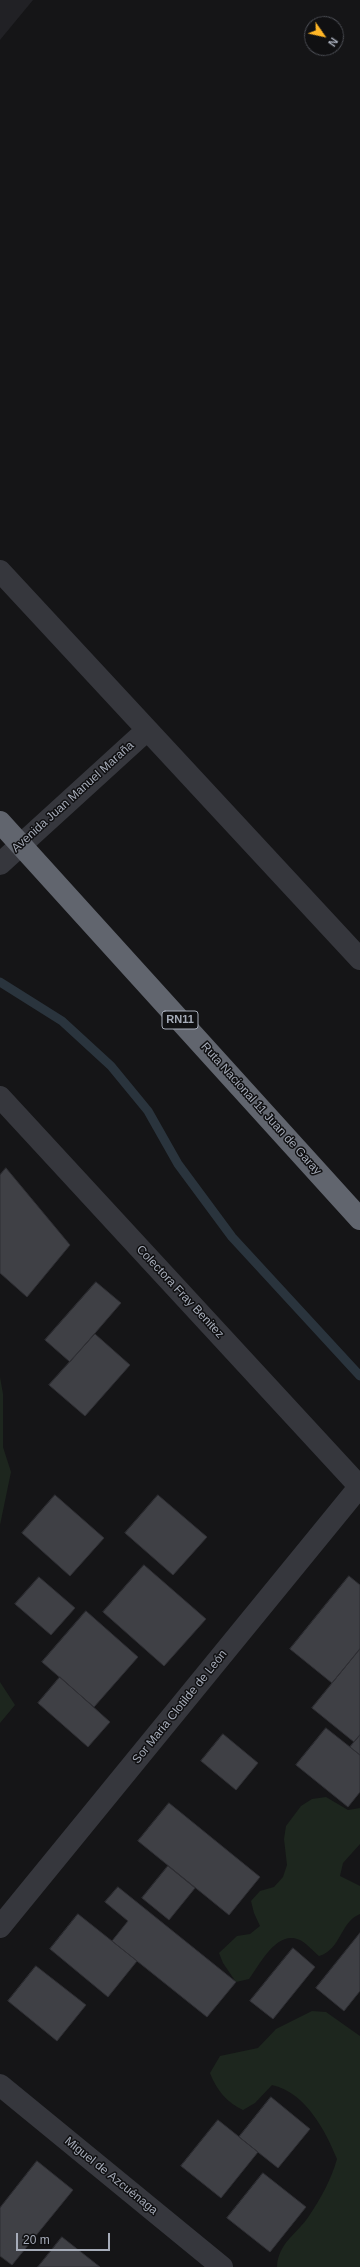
<!DOCTYPE html>
<meta charset="utf-8">
<style>
body{margin:0}
#map{position:relative;width:360px;height:2267px;overflow:hidden;background:#151517;font-family:Helvetica,sans-serif}
canvas{display:block}
.north{position:absolute;left:304px;top:16px;width:40px;height:40px;box-sizing:border-box;background:#101012;border:1px solid #4c4e55;border-radius:50%;rotate:124deg;font-size:11px;font-weight:700;line-height:16px;text-align:center;color:#a6acb9}
.north::after{content:'';display:block;margin:auto;width:14px;height:18px;background:#ffb626;clip-path:polygon(50% 0,100% 100%,50% 72%,0 100%)}
.scale{position:absolute;left:16px;top:2233px;width:94px;height:18px;box-sizing:border-box;border:2px solid #a6acb9;border-top:0;padding-left:5px;font-size:12px;line-height:14px;white-space:nowrap;color:#a6acb9;-webkit-text-stroke:3px #101012;paint-order:stroke}
</style>
<div id="map">
<canvas width="360" height="2267"></canvas>
<div class="north">N</div>
<div class="scale">20 m</div>
</div>
<script>
const g = document.querySelector('canvas').getContext('2d');
g.lineJoin = 'round';
function paint(path, color) { g.fillStyle = color; g.fill(path, 'evenodd'); }
function strokePath(path, color, width, dash) { g.strokeStyle = color; g.lineWidth = width; g.lineCap = dash ? 'butt' : 'round'; g.setLineDash(dash || []); g.stroke(path); }
function label(font, color, halo, rows, align = 'center') {
  g.font = font + ' Helvetica,sans-serif'; g.lineWidth = 3; g.setLineDash([]); g.textBaseline = 'middle'; g.strokeStyle = halo; g.fillStyle = color; for (const [text, x, y, turn = 0] of rows) {
    g.save(); g.translate(x, y); g.rotate((+turn || 0) * Math.PI / 180); g.textAlign = isNaN(turn) ? turn : align; if (halo) g.strokeText(text, 0, 0); g.fillText(text, 0, 0); g.restore();
  }
}
const built = new Path2D(`
 M0,0H33L0,40Z`);
const green = new Path2D(`
 M0,1377L3,1394V1447L11,1472L0,1525Z
 M0,1682L15,1705L0,1723Z
 M326,1797L348,1810L360,1808V1844L343,1863L340,1876L360,1886V1914C340,1922 341,1950 319,1956C313,1951 306,1943 300,1940C277,1929 260,1964 249,1979L236,1982L223,1963L219,1953L237,1936L250,1934L260,1926L254,1913L251,1901L260,1891L274,1887L283,1877L287,1865L284,1839L286,1826L301,1806L312,1799Z
 M312,2011L326,2012L360,2036V2267H277C278,2243 297,2234 309,2216C321,2198 331,2180 337,2159C325,2130 306,2093 272,2085L255,2103L243,2110C227,2103 216,2089 210,2073L220,2056L258,2048L276,2029Z`);
const stream = new Path2D(`
 M0,982L62,1021L111,1066L148,1111L178,1164L232,1237L360,1376`);
const building = new Path2D(`
 M6,1168L70,1245L27,1297L0,1273V1175Z
 M96,1282L121,1303L70,1362L45,1340Z
 M95,1334L130,1365L85,1416L49,1385Z
 M55,1495L104,1538L70,1576L22,1533Z
 M158,1495L207,1537L173,1575L125,1533Z
 M144,1565L206,1619L164,1666L103,1612Z
 M349,1576L360,1585V1649L332,1683L290,1649Z
 M39,1577L75,1608L51,1635L15,1604Z
 M86,1611L138,1657L94,1707L42,1662Z
 M360,1649V1735L354,1742L312,1708Z
 M60,1677L110,1722L88,1747L38,1703Z
 M326,1728L360,1755V1792L348,1807L296,1765Z
 M223,1734L258,1763L236,1790L201,1761Z
 M360,1735V1755L350,1747Z
 M169,1803L260,1877L229,1915L138,1841Z
 M168,1866L195,1888L169,1920L142,1898Z
 M118,1887L236,1982L207,2017L112,1941L128,1921L105,1902Z
 M78,1914L137,1961L108,1997L50,1949Z
 M360,1933V1991L344,2011L316,1988Z
 M293,1948L315,1967L273,2019L250,2001Z
 M36,1966L86,2005L57,2041L8,2001Z
 M271,2097L310,2129L278,2168L239,2137Z
 M218,2120L258,2152L221,2198L181,2166Z
 M37,2161L73,2190L12,2265L0,2256V2208Z
 M263,2173L306,2207L270,2252L227,2218Z
 M62,2237L100,2267H38Z`);
const minor = new Path2D(`
 M0,571L360,959
 M0,864L147,730
 M0,1097L360,1487
 M0,1927L360,1486
 M0,2085L222,2267`);
const highway = new Path2D(`
 M0,822L360,1219`);
const shields = [
 [180,1020,36]
];
const shieldNames = [
 ["RN11",180,1020]
];
const streetNames = [
 ["Avenida Juan Manuel Maraña",73,797,-42],
 ["Ruta Nacional 11 Juan de Garay",261,1109,48],
 ["Colectora Fray Benitez",180,1292,47],
 ["Sor Maria Clotilde de León",180,1707,-51],
 ["Miguel de Azcuénaga",111,2176,39]
];
paint(built, '#212125');
paint(green, '#1d261e');
strokePath(stream, '#2a343d', 9);
paint(building, '#3f4045');
strokePath(building, '#2f2f34', 1);
strokePath(minor, '#36373d', 22);
strokePath(highway, '#61656e', 22);
for (const [x, y, w] of shields) { const box = new Path2D(); box.roundRect(x - w / 2, y - 9, w, 18, 3); g.fillStyle = '#101012'; g.fill(box); strokePath(box, '#a6acb9', 1); }
label('bold 11px', '#a6acb9', null, shieldNames);
label('12px', '#a6acb9', '#101012', streetNames);
</script>
